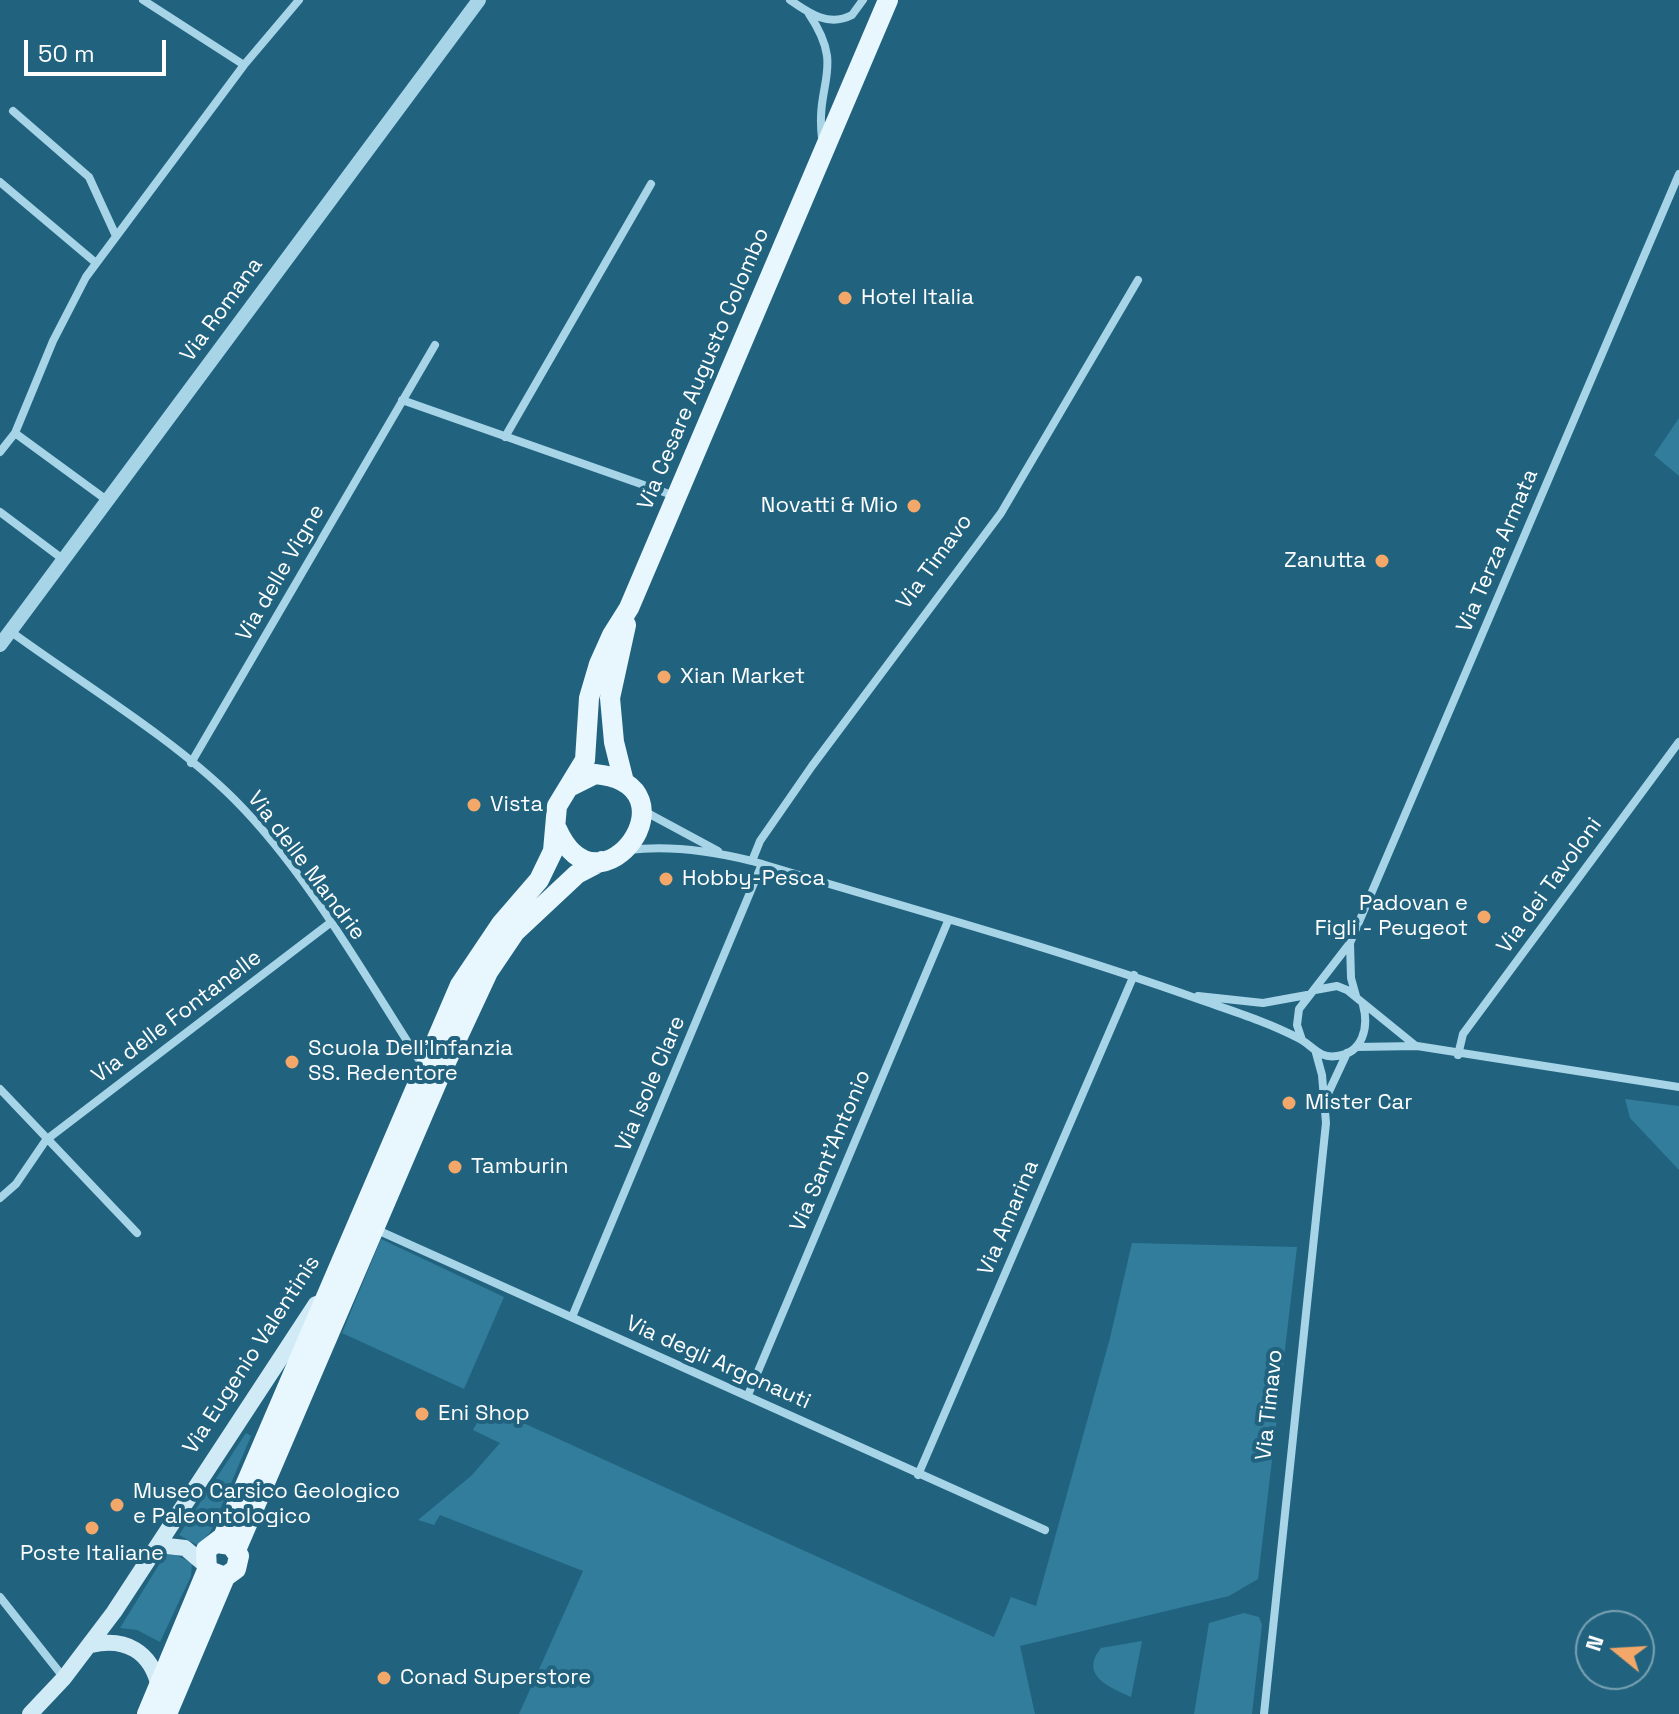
<!DOCTYPE html>
<style>
body{margin:0}
#map{position:relative;width:1679px;height:1714px;overflow:hidden;background:#21637f;font-family:"Space Grotesk",sans-serif}
canvas{display:block}
.north{position:absolute;left:1575px;top:1610px;width:80px;height:80px;box-sizing:border-box;background:#21637f;border:2px solid #7aa1b2;border-radius:50%;rotate:288deg;font-size:22px;font-weight:700;line-height:32px;text-align:center;color:#fff}
.north::after{content:'';display:block;margin:auto;width:28px;height:36px;background:#f3a768;clip-path:polygon(50% 0,100% 100%,50% 72%,0 100%)}
.scale{position:absolute;left:24px;top:40px;width:142px;height:36px;box-sizing:border-box;border:4px solid #fff;border-top:0;padding-left:10px;font-size:24px;line-height:28px;white-space:nowrap;color:#fff;-webkit-text-stroke:6px #21637f;paint-order:stroke}
</style>
<div id="map">
<canvas width="1679" height="1714"></canvas>
<div class="north">N</div>
<div class="scale">50 m</div>
</div>
<script>
const g = document.querySelector('canvas').getContext('2d');
g.lineJoin = 'round';
function paint(path, color) { g.fillStyle = color; g.fill(path, 'evenodd'); }
function strokePath(path, color, width, dash) { g.strokeStyle = color; g.lineWidth = width; g.lineCap = dash ? 'butt' : 'round'; g.setLineDash(dash || []); g.stroke(path); }
function label(font, color, halo, rows, align = 'center') {
  g.font = font + ' "Space Grotesk",sans-serif'; g.lineWidth = 8; g.setLineDash([]); g.textBaseline = 'middle'; g.strokeStyle = halo; g.fillStyle = color; for (const [text, x, y, turn = 0] of rows) {
    g.save(); g.translate(x, y); g.rotate((+turn || 0) * Math.PI / 180); g.textAlign = isNaN(turn) ? turn : align; if (halo) g.strokeText(text, 0, 0); g.fillText(text, 0, 0); g.restore();
  }
}
const green = new Path2D(`
 M1679,418V476L1654,455Z
 M1625,1099L1679,1106V1170L1630,1118Z
 M381,1239L504,1297L464,1389L342,1333Z
 M1132,1243L1297,1247L1258,1579L1229,1596L1020,1646L1035,1714H519L583,1571L440,1515L434,1525L418,1520L471,1476L500,1443L473,1430L486,1406L994,1637L1011,1597L1036,1606L1110,1338Z
 M246,1433L251,1436L211,1531L199,1546L179,1535Z
 M174,1554L192,1563L191,1576L160,1642L137,1630L120,1628L165,1555Z
 M1244,1613L1259,1617L1262,1625L1252,1714H1194L1209,1623Z
 M1142,1641L1131,1697C1109,1687 1079,1675 1101,1648Z`);
const minor = new Path2D(`
 M143,0L244,65
 M790,0C810,14 829,27 852,15L863,0
 M809,14C846,69 815,81 822,138
 M13,111L89,177L116,236
 M0,182L96,263
 M402,400L675,496
 M15,433L108,501
 M505,437L651,184
 M0,452L15,433L53,341L86,277L244,65L299,0
 M0,512L64,560
 M10,631C81,683 173,738 234,799C308,873 366,978 423,1066
 M191,763L435,345
 M642,810L718,851
 M628,850C669,845 712,851 752,861C901,906 1052,947 1198,999C1232,1011 1268,1022 1300,1039C1313,1046 1319,1059 1337,1056C1363,1053 1369,1027 1363,1005
 M752,861L760,841L812,766L1001,513L1138,280
 M1350,943L1351,978L1356,996
 M1315,990L1337,986L1347,990L1416,1046
 M1198,996L1263,1003L1307,995
 M1302,1040L1297,1025L1299,1009L1350,943L1679,174
 M1356,1047L1417,1046L1679,1087
 M1458,1055L1463,1034L1679,742
 M0,1089L137,1233
 M1325,1100L1347,1053
 M0,1198L16,1184L46,1140L330,923
 M375,1229L1045,1530
 M572,1317L762,864
 M748,1395L948,921
 M918,1475L1134,975
 M0,1597L64,1678
 M1264,1714L1326,1123L1322,1075L1316,1053`);
const tertiary = new Path2D(`
 M0,645L479,0`);
const secondary = new Path2D(`
 M158,1545L185,1548L204,1564
 M91,1645C125,1637 151,1651 159,1687
 M30,1714L64,1678L114,1612L316,1304`);
const primary = new Path2D(`
 M624,782L614,742L610,698L626,625
 M557,829C600,925 701,784 595,774L569,787
 M217,1543L231,1545L239,1556L236,1569L225,1577L207,1570L206,1550L223,1537L460,985L501,924L539,880L553,851L557,806L585,760L589,698L599,664L612,635L629,608L888,0
 M236,1550L440,1075L488,972L515,932L577,874L602,861
 M147,1714L207,1570
 M167,1714L225,1577`);
const markers = [
 [845,298,8,"#f3a768"],
 [914,506,8,"#f3a768"],
 [1382,561,8,"#f3a768"],
 [664,677,8,"#f3a768"],
 [474,805,8,"#f3a768"],
 [666,879,8,"#f3a768"],
 [1484,917,8,"#f3a768"],
 [292,1062,8,"#f3a768"],
 [1289,1103,8,"#f3a768"],
 [455,1167,8,"#f3a768"],
 [422,1414,8,"#f3a768"],
 [117,1505,8,"#f3a768"],
 [92,1528,8,"#f3a768"],
 [384,1678,8,"#f3a768"]
];
const poiNames = [
 ["Hotel Italia",861,298],
 ["Novatti & Mio",898,506,"right"],
 ["Zanutta",1366,561,"right"],
 ["Xian Market",680,677],
 ["Vista",490,805],
 ["Hobby-Pesca",682,879],
 ["Padovan e",1468,904,"right"],
 ["Figli - Peugeot",1468,929,"right"],
 ["Scuola Dell'Infanzia",308,1049],
 ["SS. Redentore",308,1074],
 ["Mister Car",1305,1103],
 ["Tamburin",471,1167],
 ["Eni Shop",438,1414],
 ["Museo Carsico Geologico",133,1492],
 ["e Paleontologico",133,1517],
 ["Poste Italiane",92,1554,"center"],
 ["Conad Superstore",400,1678]
];
const streetNames = [
 ["Via Romana",222,310,-54],
 ["Via Cesare Augusto Colombo",704,369,-67],
 ["Via Terza Armata",1498,551,-67],
 ["Via Timavo",935,562,-54],
 ["Via delle Vigne",281,573,-60],
 ["Via delle Mandrie",306,866,53],
 ["Via dei Tavoloni",1550,886,-54],
 ["Via delle Fontanelle",177,1017,-37],
 ["Via Isole Clare",651,1084,-67],
 ["Via Sant'Antonio",831,1151,-67],
 ["Via Amarina",1009,1218,-67],
 ["Via Eugenio Valentinis",252,1355,-57],
 ["Via degli Argonauti",718,1363,24],
 ["Via Timavo",1270,1405,-84]
];
paint(green, '#317d9b');
strokePath(minor, '#a7d5e7', 8);
strokePath(tertiary, '#a7d5e7', 14);
strokePath(secondary, '#d1ebf6', 16);
strokePath(primary, '#e8f6fd', 20);
for (const [x, y, r, color] of markers) { const dot = new Path2D(); dot.arc(x, y, r, 0, 2 * Math.PI); g.fillStyle = color; g.fill(dot); strokePath(dot, '#21637f', 3); }
label('22px', '#fff', '#21637f', poiNames, 'left');
label('22px', '#fff', '#21637f', streetNames);
</script>
